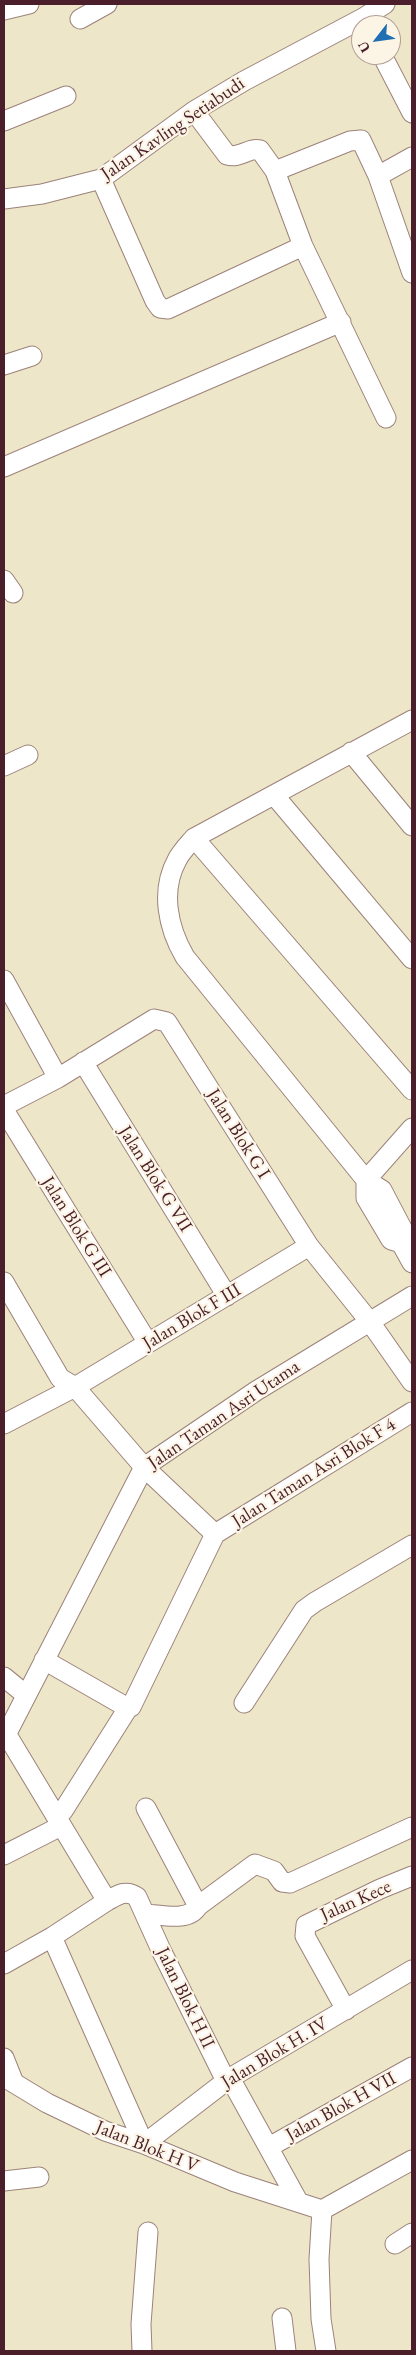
<!DOCTYPE html>
<style>
body{margin:0}
#map{position:relative;width:416px;height:2355px;overflow:hidden;background:#ede6c8;font-family:"EB Garamond",serif}
canvas{display:block}
.frame{position:absolute;inset:0;border:5px solid #4a1f2b;pointer-events:none}
.north{position:absolute;left:351px;top:15px;width:50px;height:50px;box-sizing:border-box;background:#fcf5e5;border:1px solid #b59f9b;border-radius:50%;rotate:240deg;font-size:14px;font-weight:700;line-height:20px;text-align:center;color:#4a1f2b}
.north::after{content:'';display:block;margin:auto;width:18px;height:22px;background:#1f6fb2;clip-path:polygon(50% 0,100% 100%,50% 72%,0 100%)}
</style>
<div id="map">
<canvas width="416" height="2355"></canvas>
<div class="frame"></div>
<div class="north">U</div>
</div>
<script>
const g = document.querySelector('canvas').getContext('2d');
g.lineJoin = 'round';
function strokePath(path, color, width, dash) { g.strokeStyle = color; g.lineWidth = width; g.lineCap = dash ? 'butt' : 'round'; g.setLineDash(dash || []); g.stroke(path); }
function label(font, color, halo, rows, align = 'center') {
  g.font = font + ' "EB Garamond",serif'; g.lineWidth = 4.5; g.setLineDash([]); g.textBaseline = 'middle'; g.strokeStyle = halo; g.fillStyle = color; for (const [text, x, y, turn = 0] of rows) {
    g.save(); g.translate(x, y); g.rotate((+turn || 0) * Math.PI / 180); g.textAlign = isNaN(turn) ? turn : align; if (halo) g.strokeText(text, 0, 0); g.fillText(text, 0, 0); g.restore();
  }
}
const minor = new Path2D(`
 M4,10L29,4
 M80,19L107,4
 M382,55L412,113
 M194,111L227,155C240,159 249,147 260,150L275,171L303,246L386,418
 M4,121L66,96
 M275,171L350,141L361,140L378,176L412,273
 M378,176L412,157
 M101,179L155,301L160,308L168,309L303,246
 M4,199L42,194L101,179L194,111L244,81L363,18L385,4
 M4,365L32,356
 M4,467L341,322
 M4,580L13,593
 M412,720L194,838C188,845 181,852 177,860C160,891 168,928 185,957L366,1180L382,1190L404,1232L401,1243L412,1263
 M351,752L412,826
 M4,766L28,755
 M274,795L412,959
 M194,838L412,1090
 M4,980L58,1078
 M83,1062L227,1296
 M4,1106L58,1078L154,1019L167,1022L309,1246L370,1322L412,1382
 M4,1110L148,1343
 M401,1243L391,1240L366,1198V1180L412,1128
 M4,1282L60,1378L75,1387L144,1467L215,1534
 M4,1424L75,1387L309,1246
 M215,1534L412,1412
 M44,1660L128,1708L131,1707L215,1534
 M4,1677L26,1695
 M244,1703L304,1610L315,1602L412,1545
 M7,1735L107,1901C118,1895 126,1889 137,1897L161,1950L226,2081
 M4,1739L144,1467L256,1391L412,1296
 M146,1808L198,1906C189,1922 163,1915 146,1914
 M55,1815L63,1811L128,1708
 M4,1855L61,1826
 M198,1906L255,1864L274,1871L282,1882L290,1883L412,1827
 M52,1937L144,2144L230,2078L412,1970
 M4,1964L52,1937L107,1901
 M346,2010L305,1936L306,1925L380,1889L412,1876
 M4,2058L14,2083
 M4,2077L47,2103L105,2131L144,2144L235,2182L322,2210L412,2160
 M230,2078L298,2201
 M269,2147L412,2067
 M4,2181L39,2177
 M322,2210L319,2259L321,2319L326,2351
 M395,2244L412,2233
 M282,2318L286,2351
 M142,2351L141,2324L148,2232`);
const streetNames = [
 ["Jalan Kavling Setiabudi",173,129,-34],
 ["Jalan Blok G I",238,1134,58],
 ["Jalan Blok G VII",155,1179,58],
 ["Jalan Blok G III",76,1227,58],
 ["Jalan Blok F III",192,1317,-31],
 ["Jalan Taman Asri Utama",224,1415,-34],
 ["Jalan Taman Asri Blok F 4",314,1473,-32],
 ["Jalan Kece",356,1901,-24],
 ["Jalan Blok H II",185,1998,64],
 ["Jalan Blok H. IV",275,2053,-31],
 ["Jalan Blok H VII",341,2107,-29],
 ["Jalan Blok H V",147,2147,22]
];
strokePath(minor, '#9c827a', 21);
strokePath(minor, '#fff', 19);
label('19px', '#4a1f2b', '#fcf5e5', streetNames);
</script>
